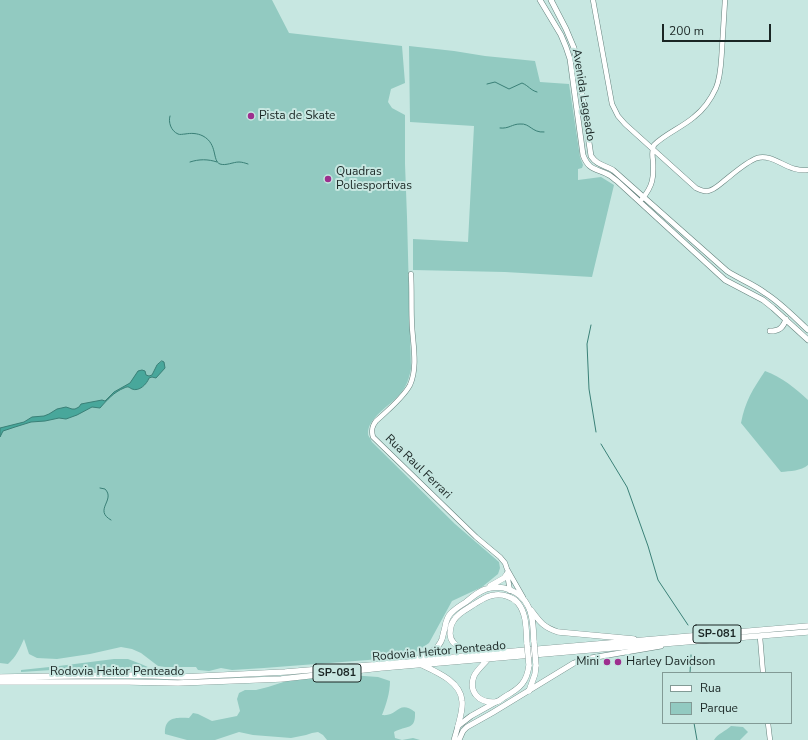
<!DOCTYPE html>
<style>
body{margin:0}
#map{position:relative;width:808px;height:740px;overflow:hidden;background:#c7e7e1;font-family:"Nunito Sans",sans-serif}
canvas{display:block}
.legend{position:absolute;left:662px;top:672px;width:130px;height:52px;box-sizing:border-box;background:#c7e7e1;border:1px solid #829a95;margin:0;padding:5px 7px;list-style:none;font-size:12px;color:#1a2624}
.legend li{display:flex;align-items:center;gap:8px;height:20px}
.legend b{width:20px;border:1px solid #829a95}
.scale{position:absolute;left:662px;top:24px;width:109px;height:18px;box-sizing:border-box;border:2px solid #1a2624;border-top:0;padding-left:5px;font-size:12px;line-height:14px;white-space:nowrap;color:#1a2624;-webkit-text-stroke:3px #c7e7e1;paint-order:stroke}
</style>
<div id="map">
<canvas width="808" height="740"></canvas>
<ul class="legend">
<li><b style="height:5px;background:#fff"></b>Rua</li>
<li><b style="height:11px;background:#92cac1"></b>Parque</li>
</ul>
<div class="scale">200 m</div>
</div>
<script>
const g = document.querySelector('canvas').getContext('2d');
g.lineJoin = 'round';
function paint(path, color) { g.fillStyle = color; g.fill(path, 'evenodd'); }
function strokePath(path, color, width, dash) { g.strokeStyle = color; g.lineWidth = width; g.lineCap = dash ? 'butt' : 'round'; g.setLineDash(dash || []); g.stroke(path); }
function label(font, color, halo, rows, align = 'center') {
  g.font = font + ' "Nunito Sans",sans-serif'; g.lineWidth = 4; g.setLineDash([]); g.textBaseline = 'middle'; g.strokeStyle = halo; g.fillStyle = color; for (const [text, x, y, turn = 0] of rows) {
    g.save(); g.translate(x, y); g.rotate((+turn || 0) * Math.PI / 180); g.textAlign = isNaN(turn) ? turn : align; if (halo) g.strokeText(text, 0, 0); g.fillText(text, 0, 0); g.restore();
  }
}
const green = new Path2D(`
 M0,0H272L289,33L402,46L405,83L391,89L388,102L392,108L405,115V164L407,217L411,369C409,378 407,386 400,394C391,405 367,418 368,434C368,436 371,439 372,442L455,524L499,562L500,568L498,574L482,587L452,601L429,643L413,654L368,660L264,668L232,670L221,668L209,671L198,670L196,667H165L158,666L141,653L132,649L121,647L90,654L57,659L37,658L29,654L24,639C20,648 16,657 8,664L0,663Z
 M409,46L454,51L485,56L535,61L540,82L569,84L580,157L583,165L582,168L578,169V180L601,177L614,185L592,277L505,272L413,270V239L468,242L474,126L410,122Z
 M765,371C782,377 795,388 808,400V465C801,471 790,471 781,472L741,423C745,401 753,389 765,371Z
 M114,659H128L141,664L159,672L155,673L137,671L101,673L67,669L21,672V670L59,666Z
 M350,675L378,677L390,681C390,693 386,705 382,715C398,717 398,699 415,712C416,731 406,725 394,732L395,738L402,740L413,738L420,740H327L323,735L318,732L312,733L306,735L291,738L253,735L239,732L215,740H187L165,734C164,717 176,717 189,718L193,713L198,714L212,721L237,716L240,711L237,699L239,693L245,690H256L268,687L302,676L310,678L326,679L339,677L345,678Z
 M731,726L743,727L748,732L740,740H714C717,734 726,731 731,726Z`);
const water = new Path2D(`
 M162,361L164,362L165,368L156,378L152,377L149,378C147,384 139,392 132,389C128,387 129,386 124,388C114,392 107,400 100,408L92,407L77,415L66,419L59,418L45,421L31,422L15,427L3,431L0,437V428L24,422L32,417L44,416L49,414L57,409L66,407L72,409H75L79,407L81,404L102,400L105,401L114,392L130,383L138,371L142,370L145,371L146,375L149,376L152,375L157,365Z`);
const stream = new Path2D(`
 M487,84L495,82L509,89L522,83C529,86 530,90 537,92
 M170,116C168,122 171,131 178,134C180,135 183,134 185,134C191,133 197,133 203,136C218,144 212,161 220,164C226,166 233,162 239,162C242,162 245,163 248,164
 M500,128C509,129 512,124 520,124C530,123 532,133 544,132
 M190,162C199,159 208,159 217,162
 M591,325L587,344L589,389L596,432
 M601,444L627,487L648,546L658,580L688,625
 M100,488L105,489C116,500 93,510 111,520
 M690,673L691,655
 M694,723L697,740`);
const tertiary = new Path2D(`
 M593,0L612,104L618,116L625,124L696,188C700,190 704,192 708,191C714,190 719,185 724,181C733,174 746,162 757,158C774,153 788,173 808,170
 M642,199C653,186 654,177 653,161C652,155 652,150 654,145C665,134 681,128 694,117C703,110 711,99 716,88C721,76 721,62 722,49C723,33 724,16 725,0
 M411,274C412,291 411,309 412,326C413,345 418,367 410,385C403,398 387,411 376,421C372,426 371,430 373,437L476,537L500,557L505,563L507,569L523,597
 M507,573L510,591
 M760,637L763,673
 M768,723L770,740`);
const secondary = new Path2D(`
 M540,0L561,35L566,47L570,59L583,155C589,171 596,168 609,175C611,176 614,179 617,181L725,280L763,300L773,308L808,340
 M551,0L566,29L574,48L579,74L591,156C597,165 604,165 613,170L727,271C739,279 753,284 765,293C781,303 794,317 808,330
 M770,331C779,331 783,328 786,319
 M454,740L458,726L471,716L496,702
 M459,740L463,731L467,727L492,713L574,663L585,659L661,646`);
const primary = new Path2D(`
 M490,586L504,578L507,574
 M531,610C540,622 543,627 558,632L634,639
 M481,652C470,651 451,649 450,634C450,629 451,624 454,620C458,613 467,609 473,605C480,601 487,595 495,595C503,594 513,597 518,603C527,614 526,630 527,644
 M488,659C483,665 477,670 474,676C468,692 479,703 495,702C499,702 502,698 506,696C520,688 527,682 529,665
 M414,660C425,655 438,651 442,639C443,635 444,631 445,627C446,621 447,617 451,613C455,609 461,605 466,602C472,597 479,591 486,589C502,584 521,591 528,606C534,617 533,631 534,642
 M422,665C437,672 461,682 462,701C463,709 460,718 458,726
 M0,677L133,675L182,677L285,672L408,662L492,653L808,626
 M0,682H129L178,683L281,679L381,668L624,647L808,632
 M529,691L535,674L536,665`);
const primaryBridge = new Path2D(`
 M534,642L536,665
 M527,644L529,665`);
const markers = [
 [251,116,4,"#9d2f8e"],
 [328,179,4,"#9d2f8e"],
 [607,662,4,"#9d2f8e"],
 [618,662,4,"#9d2f8e"]
];
const shields = [
 [717,634,48],
 [337,673,48]
];
const shieldNames = [
 ["SP-081",717,634],
 ["SP-081",337,673]
];
const streetNames = [
 ["Avenida Lageado",583,95,81],
 ["Rua Raul Ferrari",418,467,44],
 ["Rodovia Heitor Penteado",439,652,-5],
 ["Rodovia Heitor Penteado",117,672]
];
const poiNames = [
 ["Pista de Skate",259,116],
 ["Quadras",336,172],
 ["Poliesportivas",336,186],
 ["Mini",599,662,"right"],
 ["Harley Davidson",626,662]
];
paint(green, '#92cac1');
paint(water, '#48a79b');
strokePath(water, '#3a8077', 1);
strokePath(stream, '#3a8077', 1);
strokePath(tertiary, '#64817c', 5.5);
strokePath(secondary, '#64817c', 6);
strokePath(primary, '#64817c', 6);
strokePath(tertiary, '#fff', 4.5);
strokePath(secondary, '#fff', 5);
strokePath(primary, '#fff', 5.5);
strokePath(primaryBridge, '#64817c', 6, []);
strokePath(primaryBridge, '#fff', 5.5);
for (const [x, y, r, color] of markers) { const dot = new Path2D(); dot.arc(x, y, r, 0, 2 * Math.PI); g.fillStyle = color; g.fill(dot); strokePath(dot, '#c7e7e1', 1.5); }
for (const [x, y, w] of shields) { const box = new Path2D(); box.roundRect(x - w / 2, y - 9, w, 18, 3); g.fillStyle = '#c7e7e1'; g.fill(box); strokePath(box, '#1a2624', 1); }
label('bold 11px', '#1a2624', null, shieldNames);
label('12px', '#1a2624', '#c7e7e1', streetNames);
label('12px', '#1a2624', '#c7e7e1', poiNames, 'left');
</script>
